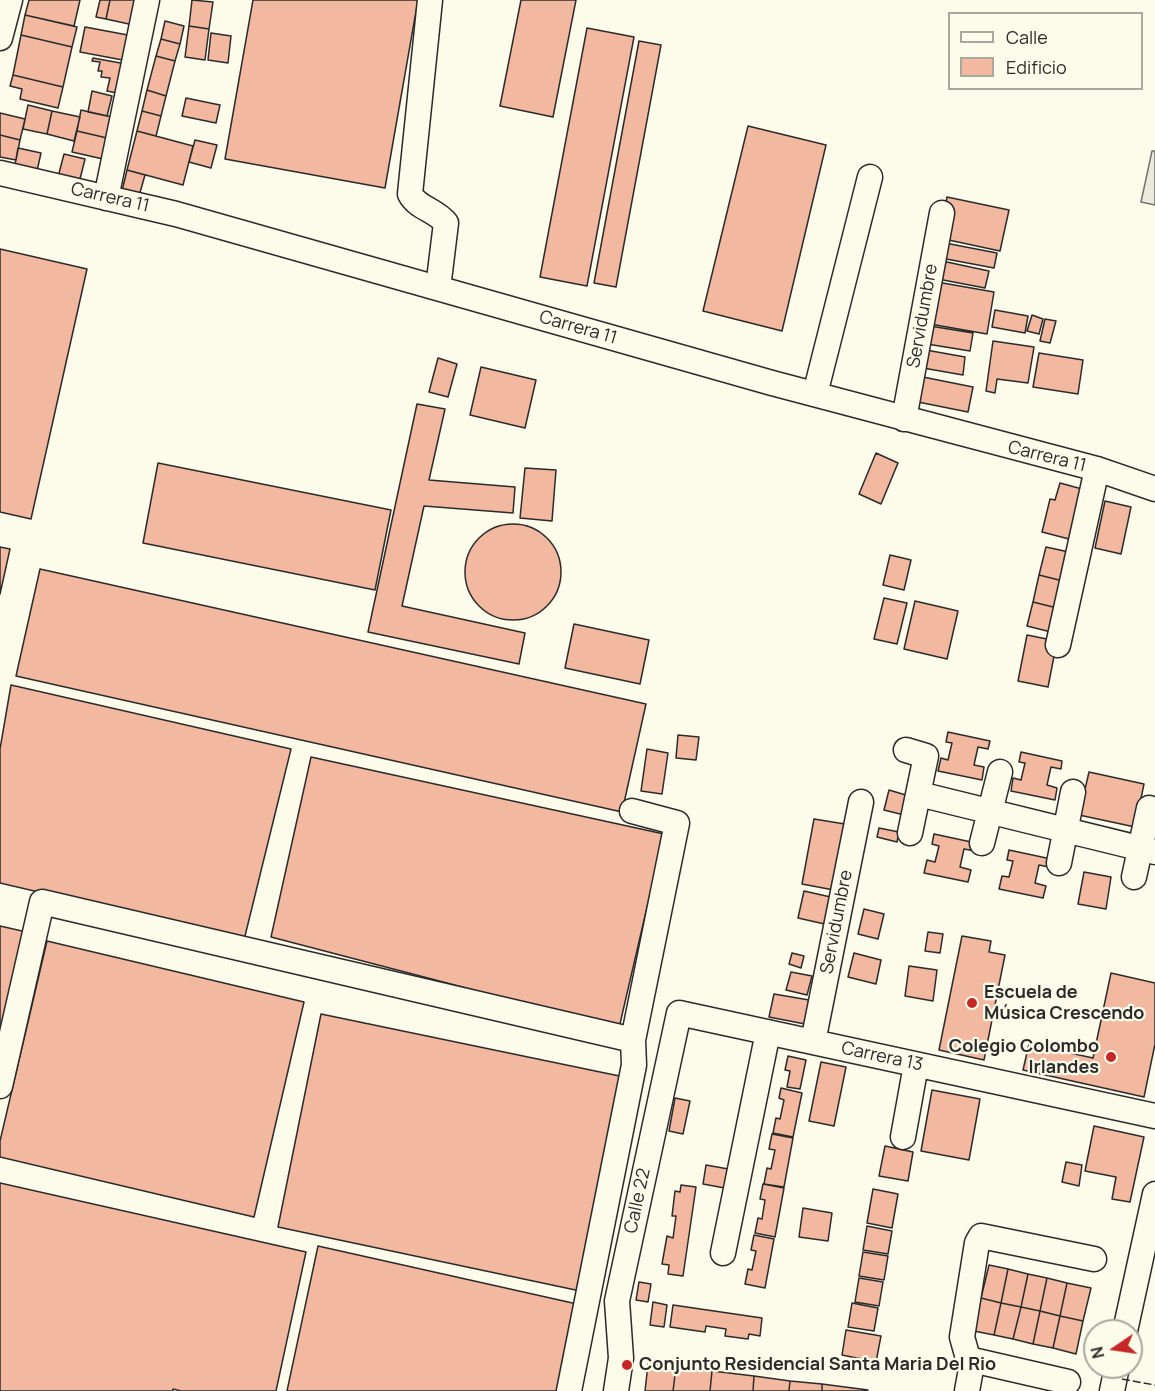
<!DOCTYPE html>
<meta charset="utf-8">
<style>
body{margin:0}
#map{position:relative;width:1155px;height:1391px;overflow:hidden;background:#fdfbea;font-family:Manrope,sans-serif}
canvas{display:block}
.legend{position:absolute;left:948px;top:12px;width:195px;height:78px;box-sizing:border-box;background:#fdfbea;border:2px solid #a9a89e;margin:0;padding:8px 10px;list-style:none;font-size:18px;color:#2b2b2b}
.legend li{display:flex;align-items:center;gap:12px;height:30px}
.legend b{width:30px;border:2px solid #a9a89e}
.north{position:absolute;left:1083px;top:1319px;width:60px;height:60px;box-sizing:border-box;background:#fdfbea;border:2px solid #a9a89e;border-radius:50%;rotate:257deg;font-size:16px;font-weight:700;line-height:24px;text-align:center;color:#2b2b2b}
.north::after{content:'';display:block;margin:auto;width:21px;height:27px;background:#c62828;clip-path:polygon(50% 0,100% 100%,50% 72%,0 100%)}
</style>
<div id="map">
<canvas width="1155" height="1391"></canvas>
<ul class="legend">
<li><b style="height:8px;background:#fdfbea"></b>Calle</li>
<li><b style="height:16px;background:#f2b8a0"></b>Edificio</li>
</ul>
<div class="north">N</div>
</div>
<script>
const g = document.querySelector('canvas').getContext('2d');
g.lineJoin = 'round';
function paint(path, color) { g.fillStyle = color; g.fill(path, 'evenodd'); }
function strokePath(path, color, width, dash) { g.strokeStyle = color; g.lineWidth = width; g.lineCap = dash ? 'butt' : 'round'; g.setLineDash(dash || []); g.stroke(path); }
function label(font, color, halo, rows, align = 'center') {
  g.font = font + ' Manrope,sans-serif'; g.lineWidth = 4.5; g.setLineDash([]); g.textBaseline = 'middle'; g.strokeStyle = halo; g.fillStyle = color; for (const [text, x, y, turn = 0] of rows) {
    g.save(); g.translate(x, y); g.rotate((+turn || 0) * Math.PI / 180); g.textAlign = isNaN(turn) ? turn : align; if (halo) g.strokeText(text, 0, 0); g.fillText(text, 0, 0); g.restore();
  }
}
const green = new Path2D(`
 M1152,151H1155V205L1141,202Z`);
const building = new Path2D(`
 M29,0H80L74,26L25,15Z
 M100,0H110L106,19L96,17Z
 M110,0H140L138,26L106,19Z
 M192,0L213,2L209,29L189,26Z
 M253,0H418L385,188L225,159Z
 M521,0H576L553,117L500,106Z
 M25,15L77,27L72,47L21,35Z
 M165,21L184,26L180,44L161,39Z
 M189,26L209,29L205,60L185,57Z
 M85,27L133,36L128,61L80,52Z
 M587,28L634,37L587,286L540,277Z
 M211,33L231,36L228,63L208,60Z
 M21,35L72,47L63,87L13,75Z
 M161,39L180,44L175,61L156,56Z
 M639,41L661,45L616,287L594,283Z
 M156,56L175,61L166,96L147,90Z
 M93,58L126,64L122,94L107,91L110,78L101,77L102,71H98L100,62L92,61Z
 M13,75L63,87L58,108L20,99L22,89L10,86Z
 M147,90L166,96L161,116L142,111Z
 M92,91L112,96L107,116L88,112Z
 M186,98L220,105L216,123L182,116Z
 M28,105L52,111L47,134L23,129Z
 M81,110L112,117L107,138L77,131Z
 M52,111L80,117L74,141L47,134Z
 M142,111L161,116L156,136L137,131Z
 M0,113L25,119L20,140L0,135Z
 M748,126L826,145L782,331L703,311Z
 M77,131L107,138L103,159L72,152Z
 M137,131L193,146L183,185L127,170Z
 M0,135L20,140L16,160L0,157Z
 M195,140L217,145L211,168L189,162Z
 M18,148L41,153L37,171L15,165Z
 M64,154L85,159L79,183L58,177Z
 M127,170L145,175L139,196L122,191Z
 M947,197L1009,210L1000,251L944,239V213Z
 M945,243L997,253L994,268L941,258Z
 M0,249L87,269L31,519L0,512Z
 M942,261L989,271L985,288L938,279Z
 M937,282L994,292L987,334L930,324Z
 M995,310L1028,316L1025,333L992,327Z
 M1032,315L1043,319L1039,334L1027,331Z
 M1045,319L1056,321L1050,343L1040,341Z
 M930,326L973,333L970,351L927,344Z
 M993,341L1034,347L1028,383L997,379L995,393L986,391Z
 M926,350L965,357L963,375L923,368Z
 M1039,353L1083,360L1078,394L1033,387Z
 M438,358L457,364L448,397L429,392Z
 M481,367L536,380L525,428L470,415Z
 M923,377L973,387L968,412L918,402Z
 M417,404L445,409L429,480L515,487L513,513L424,506L402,606L525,633L519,664L368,632Z
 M876,453L898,463L881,504L859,494Z
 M158,463L391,510L375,590L143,543Z
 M525,468L556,470L552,521L520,518Z
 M1060,483L1082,489L1069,539L1042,532L1050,499L1055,500Z
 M1105,501L1131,507L1121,554L1095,548Z
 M465 572a48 48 0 1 1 96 0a48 48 0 1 1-96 0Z
 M0,547L10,549L0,594Z
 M1046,547L1078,554L1071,583L1039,575Z
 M890,555L911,560L904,590L883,585Z
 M40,569L646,704L622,812L16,676Z
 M1039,575L1071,583L1065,610L1033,602Z
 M884,598L907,603L897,644L874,639Z
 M915,601L958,611L947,659L904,649Z
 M1033,602L1065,610L1059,634L1027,626Z
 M574,624L649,640L640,684L565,668Z
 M1027,635L1057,641L1048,687L1018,681Z
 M11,685L291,749L244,940L0,883V749Z
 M948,732L990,741L988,749L978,747L974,765L984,767L982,780L938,771L941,758L948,760L952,743L946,742Z
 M678,735L699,737L696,760L676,758Z
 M647,749L668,753L662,794L641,791Z
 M1021,752L1062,761L1061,769L1051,767L1047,785L1057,788L1055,800L1011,791L1013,778L1021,780L1025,763L1019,762Z
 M311,757L664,834L619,1028L271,937Z
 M1089,772L1144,784L1135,827L1079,815Z
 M889,790L909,796L904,815L884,810Z
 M814,819L851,825L839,891L802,884Z
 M879,828L899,832L897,842L877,837Z
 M934,834L976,843L975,851L964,849L960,867L971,870L968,882L924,873L927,860L935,862L939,846L932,844Z
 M1009,850L1051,859L1049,867L1039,865L1035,883L1046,886L1043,898L999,889L1002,876L1009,877L1013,861L1007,860Z
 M1084,872L1111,877L1106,909L1078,904Z
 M804,891L835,898L829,925L798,918Z
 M864,909L884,914L878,939L858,934Z
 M0,926L31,933L0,1055Z
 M928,932L943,934L940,953L925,951Z
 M962,936L991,941L989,952L1005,955L984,1060L939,1050Z
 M47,941L304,1002L254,1217L0,1157V1141Z
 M792,953L804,956L801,968L789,964Z
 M854,953L881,960L876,984L848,977Z
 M909,966L937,970L933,1001L905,996Z
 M791,972L812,976L807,995L786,990Z
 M1111,973L1155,983V1044L1144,1097L1023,1070L1029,1044L1093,1058Z
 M774,994L809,1000L805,1024L769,1017Z
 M321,1014L629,1078L585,1292L278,1227Z
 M788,1056L806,1060L800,1089L787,1087L790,1071L785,1070Z
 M821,1062L846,1067L834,1126L809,1121Z
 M781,1088L802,1093L793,1137L773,1133L776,1118L780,1119L784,1100L779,1098Z
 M932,1090L980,1099L969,1160L921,1151Z
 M675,1098L690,1101L683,1134L669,1131Z
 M1094,1126L1144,1137L1130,1202L1112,1199L1116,1177L1085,1171Z
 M772,1134L793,1138L784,1187L764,1184L767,1168L771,1169L775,1150L769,1149Z
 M885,1146L913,1152L908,1181L879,1176Z
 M1066,1162L1082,1165L1079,1186L1062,1182Z
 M706,1165L734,1170L730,1189L703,1184Z
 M0,1183L306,1252L276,1391H181L173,1389V1391H0Z
 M763,1184L784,1188L775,1237L755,1233L758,1218L762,1219L765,1200L760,1199Z
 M681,1185L696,1187L683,1276L668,1274L669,1265L662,1264L667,1236L673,1238L676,1216H672L675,1191L680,1192Z
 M873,1189L898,1194L892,1228L867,1223Z
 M803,1208L832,1213L828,1241L799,1237Z
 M867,1226L892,1231L888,1254L863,1250Z
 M754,1235L774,1239L765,1288L745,1284L748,1269L752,1270L756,1251L751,1250Z
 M318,1246L577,1304L558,1391H287Z
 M863,1252L888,1256L884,1280L859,1276Z
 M989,1265L1008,1269L1001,1303L981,1298Z
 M1008,1269L1028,1274L1021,1307L1001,1303Z
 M1028,1274L1047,1278L1040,1311L1021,1307Z
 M859,1278L883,1282L879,1306L855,1302Z
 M1047,1278L1067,1283L1060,1316L1040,1311Z
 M639,1282L651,1284L648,1302L636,1300Z
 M1067,1283L1091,1288L1083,1321L1060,1316Z
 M981,1298L1001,1303L994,1335L974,1331Z
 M653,1302L667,1305L664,1327L650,1325Z
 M852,1303L878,1308L874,1331L848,1327Z
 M1001,1303L1021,1307L1013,1339L994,1335Z
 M673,1305L762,1318L760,1336L749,1334L748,1339L725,1336L726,1329L706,1326L705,1332L670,1327Z
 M1021,1307L1040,1311L1033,1344L1013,1339Z
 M1040,1311L1060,1316L1053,1348L1033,1344Z
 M1060,1316L1083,1321L1076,1354L1053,1348Z
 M846,1330L881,1336L876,1362L842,1355Z
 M648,1364L676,1367L673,1391H645Z
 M676,1367L712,1371L710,1391H673Z
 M712,1371L754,1376L753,1391H710Z
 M754,1376L790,1381L789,1391H753Z
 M790,1381L822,1384V1391H789Z
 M822,1384L868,1390L867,1391H822Z`);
const minor = new Path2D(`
 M430,0L410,194C417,208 436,210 446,223L438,288
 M0,38L10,0
 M0,173L176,214L772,383L1097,469L1155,489
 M106,198L147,0
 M815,394L870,177
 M904,419L942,213
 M1058,645L1097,469
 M906,750L926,756L910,833
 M919,794L1155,852
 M982,843L1000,772
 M1059,863L1073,792
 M1134,877L1149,808
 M813,1042L861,802
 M0,1086L42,902L633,1040
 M903,1137L916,1065
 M723,1253L768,1032
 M1125,1331L1155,1194
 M968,1359L1068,1382
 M569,1391L634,1065L633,1040L677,823L632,811
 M616,1391L621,1358L617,1301L679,1013L1155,1116
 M967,1391L971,1369L962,1337L977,1243L981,1236L1094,1259
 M1112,1391L1117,1367`);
const fence = new Path2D(`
 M1122,1379L1155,1385`);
const markers = [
 [972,1003,6,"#c62828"],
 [1111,1057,6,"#c62828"],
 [627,1365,6,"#c62828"]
];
const streetNames = [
 ["Carrera 11",110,198,13],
 ["Servidumbre",923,316,-80],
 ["Carrera 11",578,328,16],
 ["Carrera 11",1047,457,14],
 ["Servidumbre",837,922,-79],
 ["Carrera 13",882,1057,12],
 ["Calle 22",638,1201,-78]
];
const poiNames = [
 ["Escuela de",984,993],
 ["Música Crescendo",984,1014],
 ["Colegio Colombo",1099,1047,"right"],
 ["Irlandes",1099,1068,"right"],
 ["Conjunto Residencial Santa Maria Del Rio",639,1365]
];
paint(green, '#ecebdb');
strokePath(green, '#74746e', 1.5);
paint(building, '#f2b8a0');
strokePath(building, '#2b2b2b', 1.5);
strokePath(minor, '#2b2b2b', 27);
strokePath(minor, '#fdfbea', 24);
strokePath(fence, '#2b2b2b', 1.5, [8, 3]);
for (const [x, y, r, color] of markers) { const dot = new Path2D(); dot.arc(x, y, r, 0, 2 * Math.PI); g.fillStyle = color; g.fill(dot); strokePath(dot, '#fdfbea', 2); }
label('18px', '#2b2b2b', '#fdfbea', streetNames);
label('bold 18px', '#2b2b2b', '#fdfbea', poiNames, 'left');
</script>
